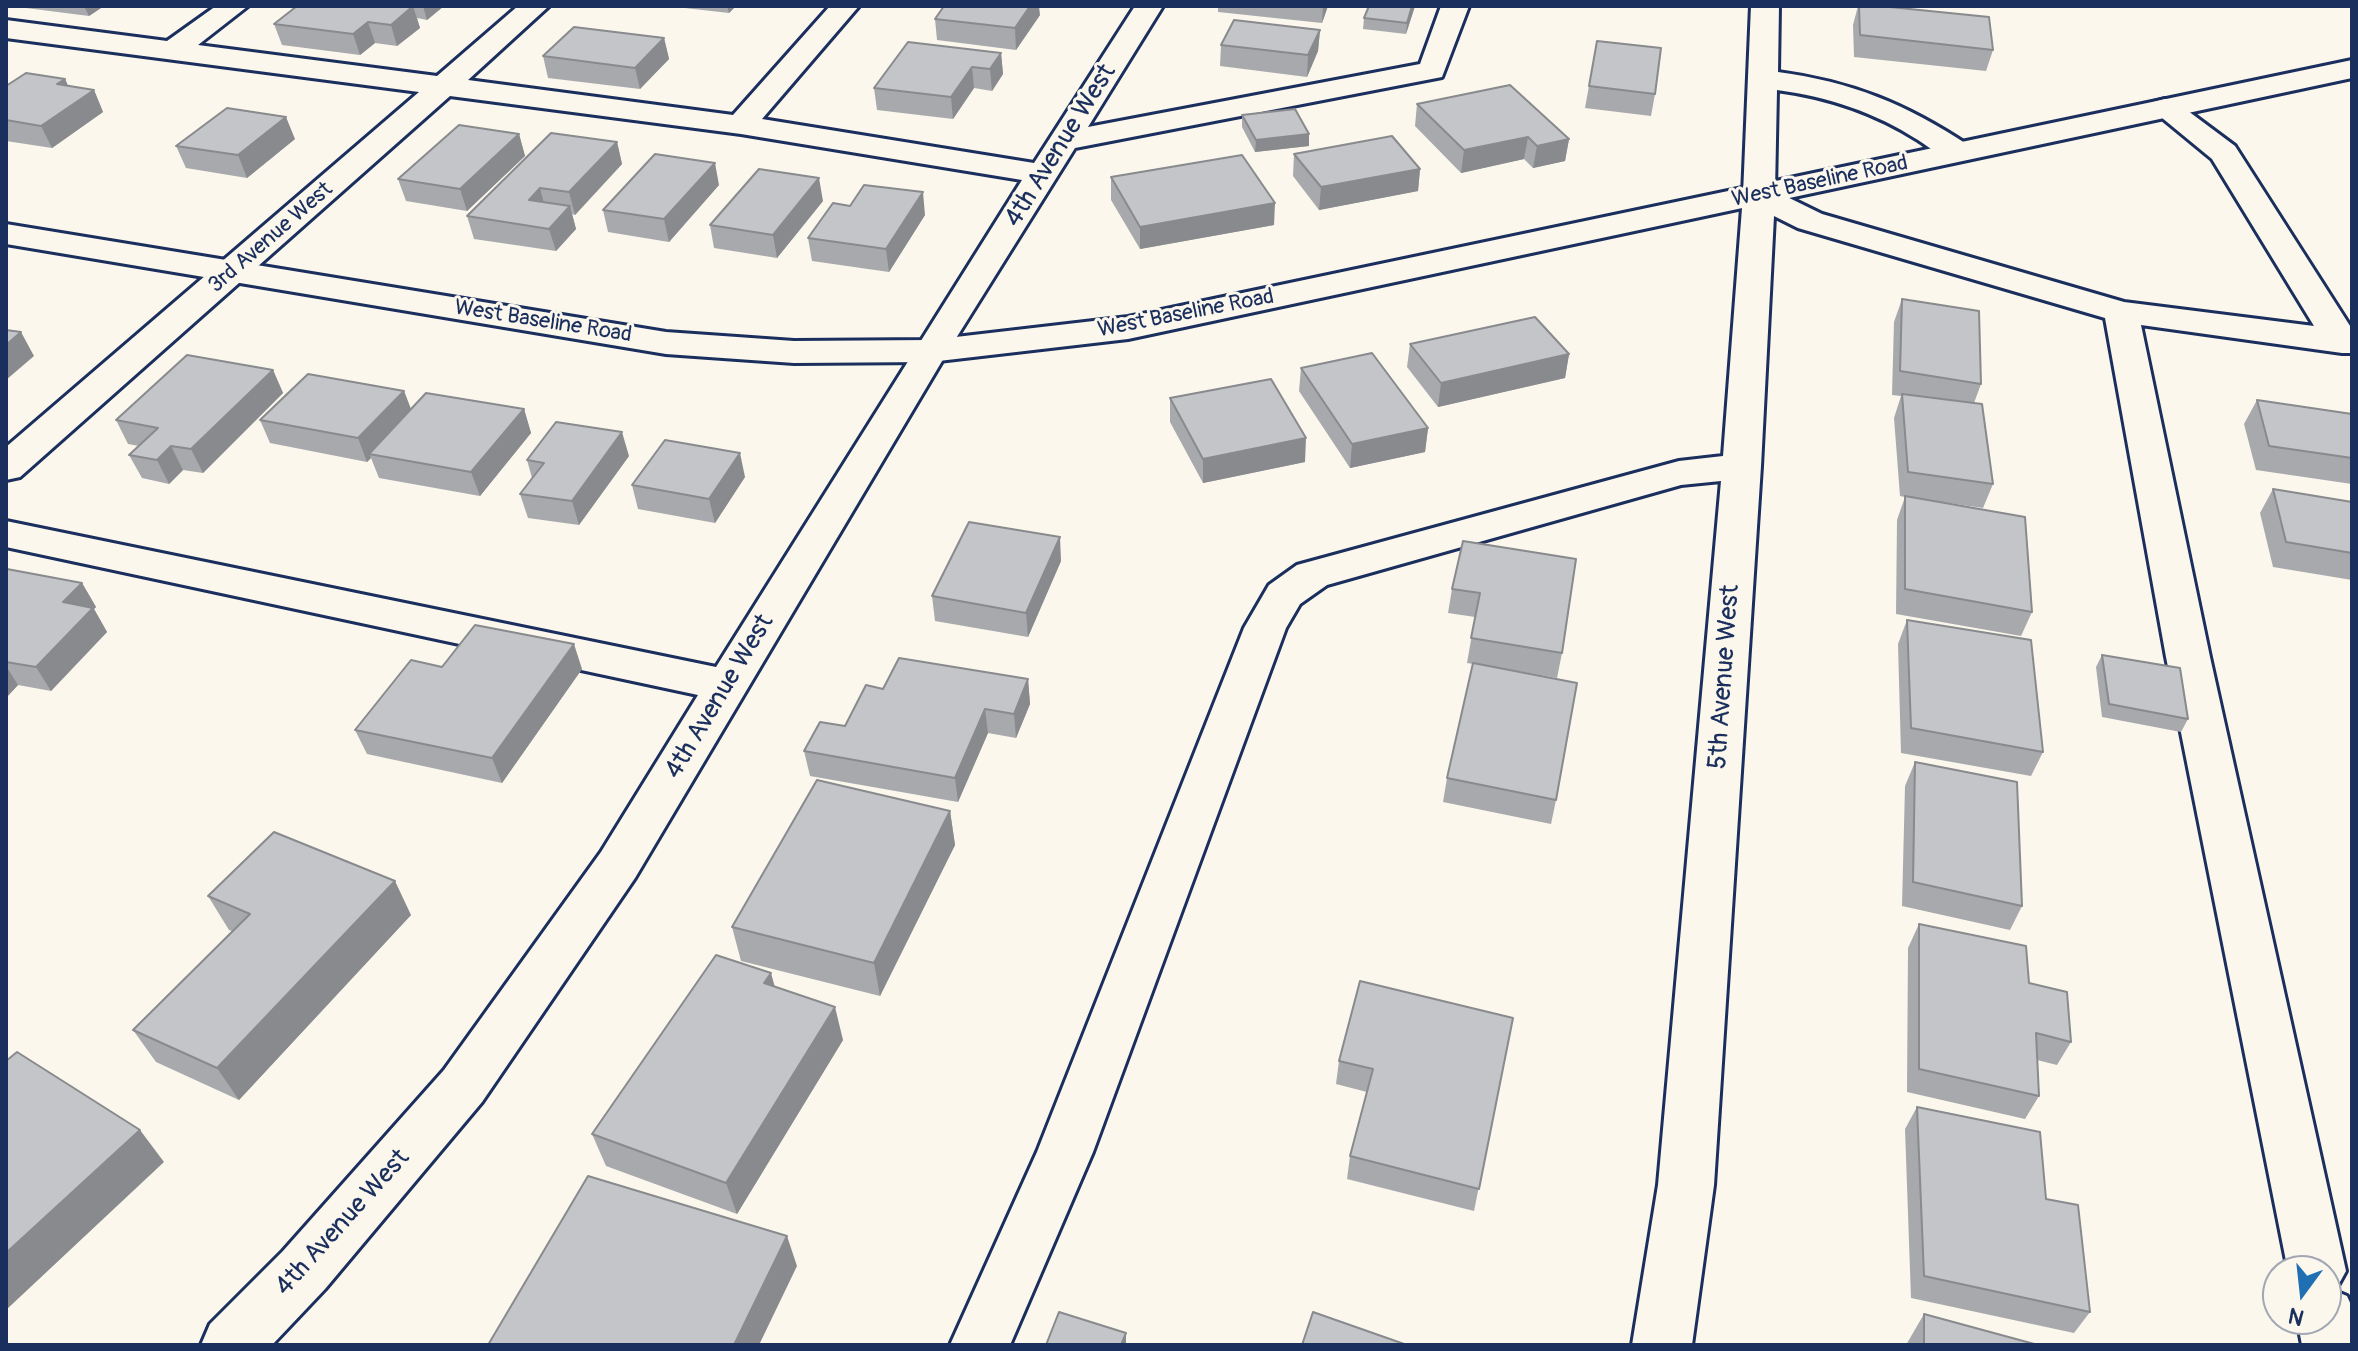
<!DOCTYPE html>
<style>
body{margin:0}
#map{position:relative;width:2358px;height:1351px;overflow:hidden;background:#fbf7ec;font-family:Pangolin,sans-serif}
canvas{display:block}
.frame{position:absolute;inset:0;border:8px solid #1b2f5e;pointer-events:none}
.north{position:absolute;left:2262px;top:1255px;width:80px;height:80px;box-sizing:border-box;background:#fbf7ec;border:2px solid #a1a7b3;border-radius:50%;rotate:195deg;font-size:22px;font-weight:700;line-height:32px;text-align:center;color:#1b2f5e}
.north::after{content:'';display:block;margin:auto;width:28px;height:36px;background:#1f6fb2;clip-path:polygon(50% 0,100% 100%,50% 72%,0 100%)}
</style>
<div id="map">
<canvas width="2358" height="1351"></canvas>
<div class="frame"></div>
<div class="north">N</div>
</div>
<script>
const g = document.querySelector('canvas').getContext('2d');
g.lineJoin = 'round';
function strokePath(path, color, width, dash) { g.strokeStyle = color; g.lineWidth = width; g.lineCap = dash ? 'butt' : 'round'; g.setLineDash(dash || []); g.stroke(path); }
function paint(path, color) { g.fillStyle = color; g.fill(path, 'evenodd'); }
function label(font, color, halo, rows, align = 'center') {
  g.font = font + ' Pangolin,sans-serif'; g.lineWidth = 6; g.setLineDash([]); g.textBaseline = 'middle'; g.strokeStyle = halo; g.fillStyle = color; for (const [text, x, y, turn = 0] of rows) {
    g.save(); g.translate(x, y); g.rotate((+turn || 0) * Math.PI / 180); g.textAlign = isNaN(turn) ? turn : align; if (halo) g.strokeText(text, 0, 0); g.fillText(text, 0, 0); g.restore();
  }
}
const minor = new Path2D(`
 M216,6H248L198,45L437,76L518,6H549L468,80L733,115L830,6H859L762,119L1034,163L1135,6H1163L1088,127L1420,64L1441,6H1469L1442,77L1075,148L948,351L635,878L482,1102L325,1289L272,1345H201L210,1324L283,1251L444,1070L601,852L698,695L6,547V521L716,667L1022,180L741,134L450,96L20,477L6,480V447L419,92L6,38V20L167,41Z
 M1751,6H1779L1778,72C1852,82 1906,104 1968,145L1973,152L1968,159C1947,164 1935,151 1918,140C1874,112 1829,97 1777,90L1775,191L1822,214L2124,302L2314,326L2212,159L2150,108L2154,102L2165,99L2176,102L2235,146L2352,329V353H2342L2141,325L2210,657L2346,1271L2335,1291L2347,1296L2352,1307V1345H2302L2297,1319H2326V1271H2288L2166,657L2105,318L1798,228L1774,216L1761,466L1714,1185L1692,1345H1632L1658,1185L1721,481L1681,485L1327,585L1300,604L1286,628L1093,1152L1010,1345H950L1037,1152L1244,628L1269,585L1297,565L1679,461L1723,456L1743,195Z`);
const major = new Path2D(`
 M2352,60V78L1128,339L930,362L794,363L666,354L6,244V224L666,332L794,341L930,340L1128,317Z`);
const wall = new Path2D(`
 M25,6H104L89,16L26,8Z
 M297,6H444L427,20L417,18L420,28L397,46L375,43L360,55L282,45L274,24Z
 M667,6H736L729,13Z
 M1218,6H1328L1322,23L1218,12Z
 M1369,6H1415L1406,34L1363,29L1364,18Z
 M1858,6H1880L1993,50L1986,71L1854,57L1853,25Z
 M1040,15L1016,50L937,40L935,19Z
 M1320,30L1318,51L1307,77L1220,66L1221,45Z
 M664,38L669,59L640,89L548,78L543,56Z
 M1597,41L1655,94L1651,116L1585,108Z
 M1001,53L1003,74L992,91L974,88L953,119L877,110L874,88Z
 M65,79L68,86L94,90L103,112L52,148L6,141V86Z
 M1417,104L1569,139L1565,161L1533,168L1524,159L1461,173L1415,126Z
 M1242,115L1309,146L1255,152L1242,127Z
 M519,134L525,156L467,211L406,201L398,179Z
 M295,139L247,178L186,168L176,146Z
 M617,142L622,164L575,215L572,214L576,229L556,251L474,239L467,216Z
 M1294,154L1420,169L1418,191L1319,210L1293,176Z
 M1111,177L1274,225L1140,249L1111,200Z
 M719,185L669,242L608,232L603,210Z
 M823,201L777,258L714,248L710,225Z
 M925,215L889,272L812,261L808,238Z
 M1902,299L1981,384L1974,403L1993,484L1983,508L1935,501L2032,612L2021,636L1896,614L1897,520L1905,497L1900,496L1894,418L1901,396L1892,395L1894,322Z
 M1410,344L1569,354L1565,378L1438,407L1407,367Z
 M1301,368L1428,428L1425,452L1350,468L1299,391Z
 M273,370L283,393L203,473L183,470L169,484L142,478L129,455L139,446L128,444L116,420Z
 M404,391L411,409H524L531,433L480,496L379,478L371,458L367,462L270,443L260,420Z
 M1170,398L1305,462L1203,483L1170,422Z
 M2257,400L2352,414V484L2256,470L2244,424Z
 M629,456L579,525L528,518L520,494L532,478L527,460Z
 M745,477L715,523L638,509L632,485Z
 M2273,489L2352,502V580L2273,567L2260,513Z
 M1463,541L1562,653L1557,678L1500,668L1556,800L1551,824L1443,802L1447,778L1473,664L1467,663L1475,617L1448,613L1452,589Z
 M1061,561L1028,637L935,621L932,596Z
 M6,570L82,583L96,607L94,609L107,632L51,691L18,685L6,698Z
 M1907,620L2043,752L2031,776L1901,753L1898,644Z
 M2102,655L2188,719L2181,732L2102,717L2096,667Z
 M442,667L582,669L502,783L367,754L355,730Z
 M1028,679L1030,704L1016,738L988,733L958,802L810,776L804,751L845,726L883,689Z
 M1915,762L2022,906L2010,930L1902,906L1905,786Z
 M950,811L955,845L880,996L741,961L732,927Z
 M208,896L411,915L239,1100L156,1062L133,1030L232,931L229,930Z
 M1919,924L2029,983L2071,1042L2057,1065L2037,1060L2039,1096L2025,1119L1907,1092L1908,948Z
 M775,986L843,1040L737,1214L606,1166L592,1134Z
 M1513,1018L1474,1211L1347,1179L1350,1156L1367,1092L1336,1084L1339,1061Z
 M1917,1107L2046,1199L2090,1312L2074,1333L1911,1298L1905,1129Z
 M1924,1314L2038,1345H1906Z`);
const shadedWall = new Path2D(`
 M84,6H104L89,16Z
 M413,6L420,28L397,46L391,25Z
 M423,6H444L427,20Z
 M727,6H736L729,13Z
 M1030,6H1039L1040,15L1016,50L1015,28Z
 M1323,6H1328L1322,23Z
 M1412,6H1415L1406,34L1407,23Z
 M368,22L375,43L360,55L353,34Z
 M1320,30L1318,51L1307,77L1308,55Z
 M664,38L669,59L640,89L635,68Z
 M1001,53L1003,74L992,91L990,69Z
 M972,67L974,88L953,119L951,97Z
 M65,79L75,101L57,84Z
 M94,90L103,112L52,148L41,126Z
 M286,117L295,139L247,178L238,155Z
 M519,134L525,156L467,211L460,189Z
 M1309,134V146L1255,152L1256,140Z
 M1528,137L1524,159L1461,173L1464,150Z
 M1569,139L1565,161L1533,168L1537,146Z
 M617,142L622,164L575,215L569,192Z
 M715,163L719,185L669,242L664,219Z
 M1420,169L1418,191L1319,210L1321,187Z
 M819,178L823,201L777,258L773,235Z
 M540,188L546,211L529,200Z
 M923,192L925,215L889,272L886,249Z
 M1275,203L1274,225L1140,249V227Z
 M570,206L576,229L556,251L549,229Z
 M21,332L34,356L6,380V345Z
 M1569,354L1565,378L1438,407L1441,383Z
 M273,370L283,393L203,473L191,449Z
 M404,391L413,415L369,454L371,458L367,462L358,438Z
 M524,409L531,433L480,496L471,472Z
 M1428,428L1425,452L1350,468L1352,444Z
 M622,432L629,456L579,525L572,501Z
 M1306,438L1305,462L1203,483V459Z
 M171,446L183,470L169,484L157,460Z
 M740,453L745,477L715,523L709,499Z
 M1060,537L1061,561L1028,637L1026,613Z
 M82,583L96,607L94,609L107,632L51,691L36,667L63,602Z
 M574,644L582,669L502,783L492,758Z
 M6,666L18,685L6,698Z
 M1028,679L1030,704L1016,738L1014,714Z
 M985,709L988,733L958,802L955,778Z
 M950,811L955,845L880,996L874,963Z
 M395,881L411,915L239,1100L217,1068Z
 M771,973L780,1006L764,983Z
 M835,1007L843,1040L737,1214L726,1183Z
 M140,1130L164,1162L6,1310V1253Z
 M787,1236L797,1266L759,1345H734Z
 M1126,1333V1345H1121Z`);
const building = new Path2D(`
 M297,6H413L391,25L368,22L353,34L274,24Z
 M944,6H1030L1015,28L935,19Z
 M1369,6H1412L1407,23L1364,18Z
 M1859,6H1880L1989,17L1993,50L1860,35Z
 M1234,20L1320,30L1308,55L1221,45Z
 M574,27L664,38L635,68L543,56Z
 M1597,41L1661,48L1655,94L1589,86Z
 M908,42L1001,53L990,69L972,67L951,97L874,88Z
 M26,73L65,79L57,84L94,90L41,126L6,120V86Z
 M1510,85L1569,139L1537,146L1528,137L1464,150L1417,104Z
 M227,108L286,117L238,155L176,146Z
 M1295,109L1309,134L1256,140L1242,115Z
 M459,125L519,134L460,189L398,179Z
 M551,133L617,142L569,192L540,188L529,200L570,206L549,229L467,216Z
 M1392,136L1420,169L1321,187L1294,154Z
 M655,154L715,163L664,219L603,210Z
 M1242,155L1275,203L1140,227L1111,177Z
 M759,169L819,178L773,235L710,225Z
 M864,185L923,192L886,249L808,238L833,203L850,206Z
 M1902,299L1979,311L1981,384L1900,371Z
 M1535,317L1569,354L1441,383L1410,344Z
 M6,330L21,332L6,345Z
 M1372,353L1428,428L1352,444L1301,368Z
 M187,355L273,370L191,449L171,446L157,460L129,455L158,428L116,420Z
 M308,374L404,391L358,438L260,420Z
 M1271,379L1306,438L1203,459L1170,398Z
 M426,393L524,409L471,472L369,454Z
 M1902,394L1982,404L1993,484L1908,472Z
 M2257,400L2352,414V458L2269,446Z
 M556,422L622,432L572,501L520,494L544,463L527,460Z
 M665,440L740,453L709,499L632,485Z
 M2273,489L2352,502V553L2286,542Z
 M1905,496L2025,517L2032,612L1905,589Z
 M969,522L1060,537L1026,613L932,596Z
 M1463,541L1576,559L1562,653L1471,638L1480,593L1452,589Z
 M7,569L82,583L63,602L93,608L36,667L6,662Z
 M1907,620L2031,640L2043,752L1911,728Z
 M475,625L574,644L492,758L355,730L411,660L442,667Z
 M2102,655L2180,668L2188,719L2109,704Z
 M899,658L1028,679L1014,714L985,709L955,778L804,751L820,722L845,726L866,685L883,689Z
 M1473,663L1577,683L1556,800L1447,778Z
 M1915,762L2017,782L2022,906L1913,882Z
 M817,780L950,811L874,963L732,927Z
 M274,832L395,881L217,1068L133,1030L250,914L208,896Z
 M1919,924L2026,946L2029,983L2067,992L2071,1042L2036,1033L2039,1096L1919,1069Z
 M716,955L771,973L764,983L835,1007L726,1183L592,1134Z
 M1360,981L1513,1018L1479,1189L1350,1156L1373,1069L1339,1061Z
 M17,1052L140,1130L6,1253V1061Z
 M1917,1107L2040,1132L2046,1199L2078,1205L2090,1312L1924,1276Z
 M588,1176L787,1236L734,1345H488Z
 M1059,1312L1126,1333L1121,1345H1046Z
 M1313,1312L1407,1345H1302Z
 M1924,1314L2038,1345H1924Z`);
const farStreetnames = [
 ["West Baseline Road",1820,182,-12],
 ["3rd Avenue West",271,238,-41],
 ["West Baseline Road",1186,314,-11],
 ["West Baseline Road",543,322,9]
];
const streetNames = [
 ["4th Avenue West",1061,146,-58],
 ["5th Avenue West",1725,677,-86],
 ["4th Avenue West",720,697,-59],
 ["4th Avenue West",343,1223,-48]
];
strokePath(minor, '#1b2f5e', 6);
strokePath(major, '#1b2f5e', 6);
paint(minor, '#fbf7ec');
paint(major, '#fbf7ec');
paint(wall, '#a8a9ad');
paint(shadedWall, '#888a8d');
paint(building, '#c3c5c9');
strokePath(building, '#888a8d', 2);
label('22px', '#1b2f5e', '#fbf7ec', farStreetnames);
label('26px', '#1b2f5e', '#fbf7ec', streetNames);
</script>
